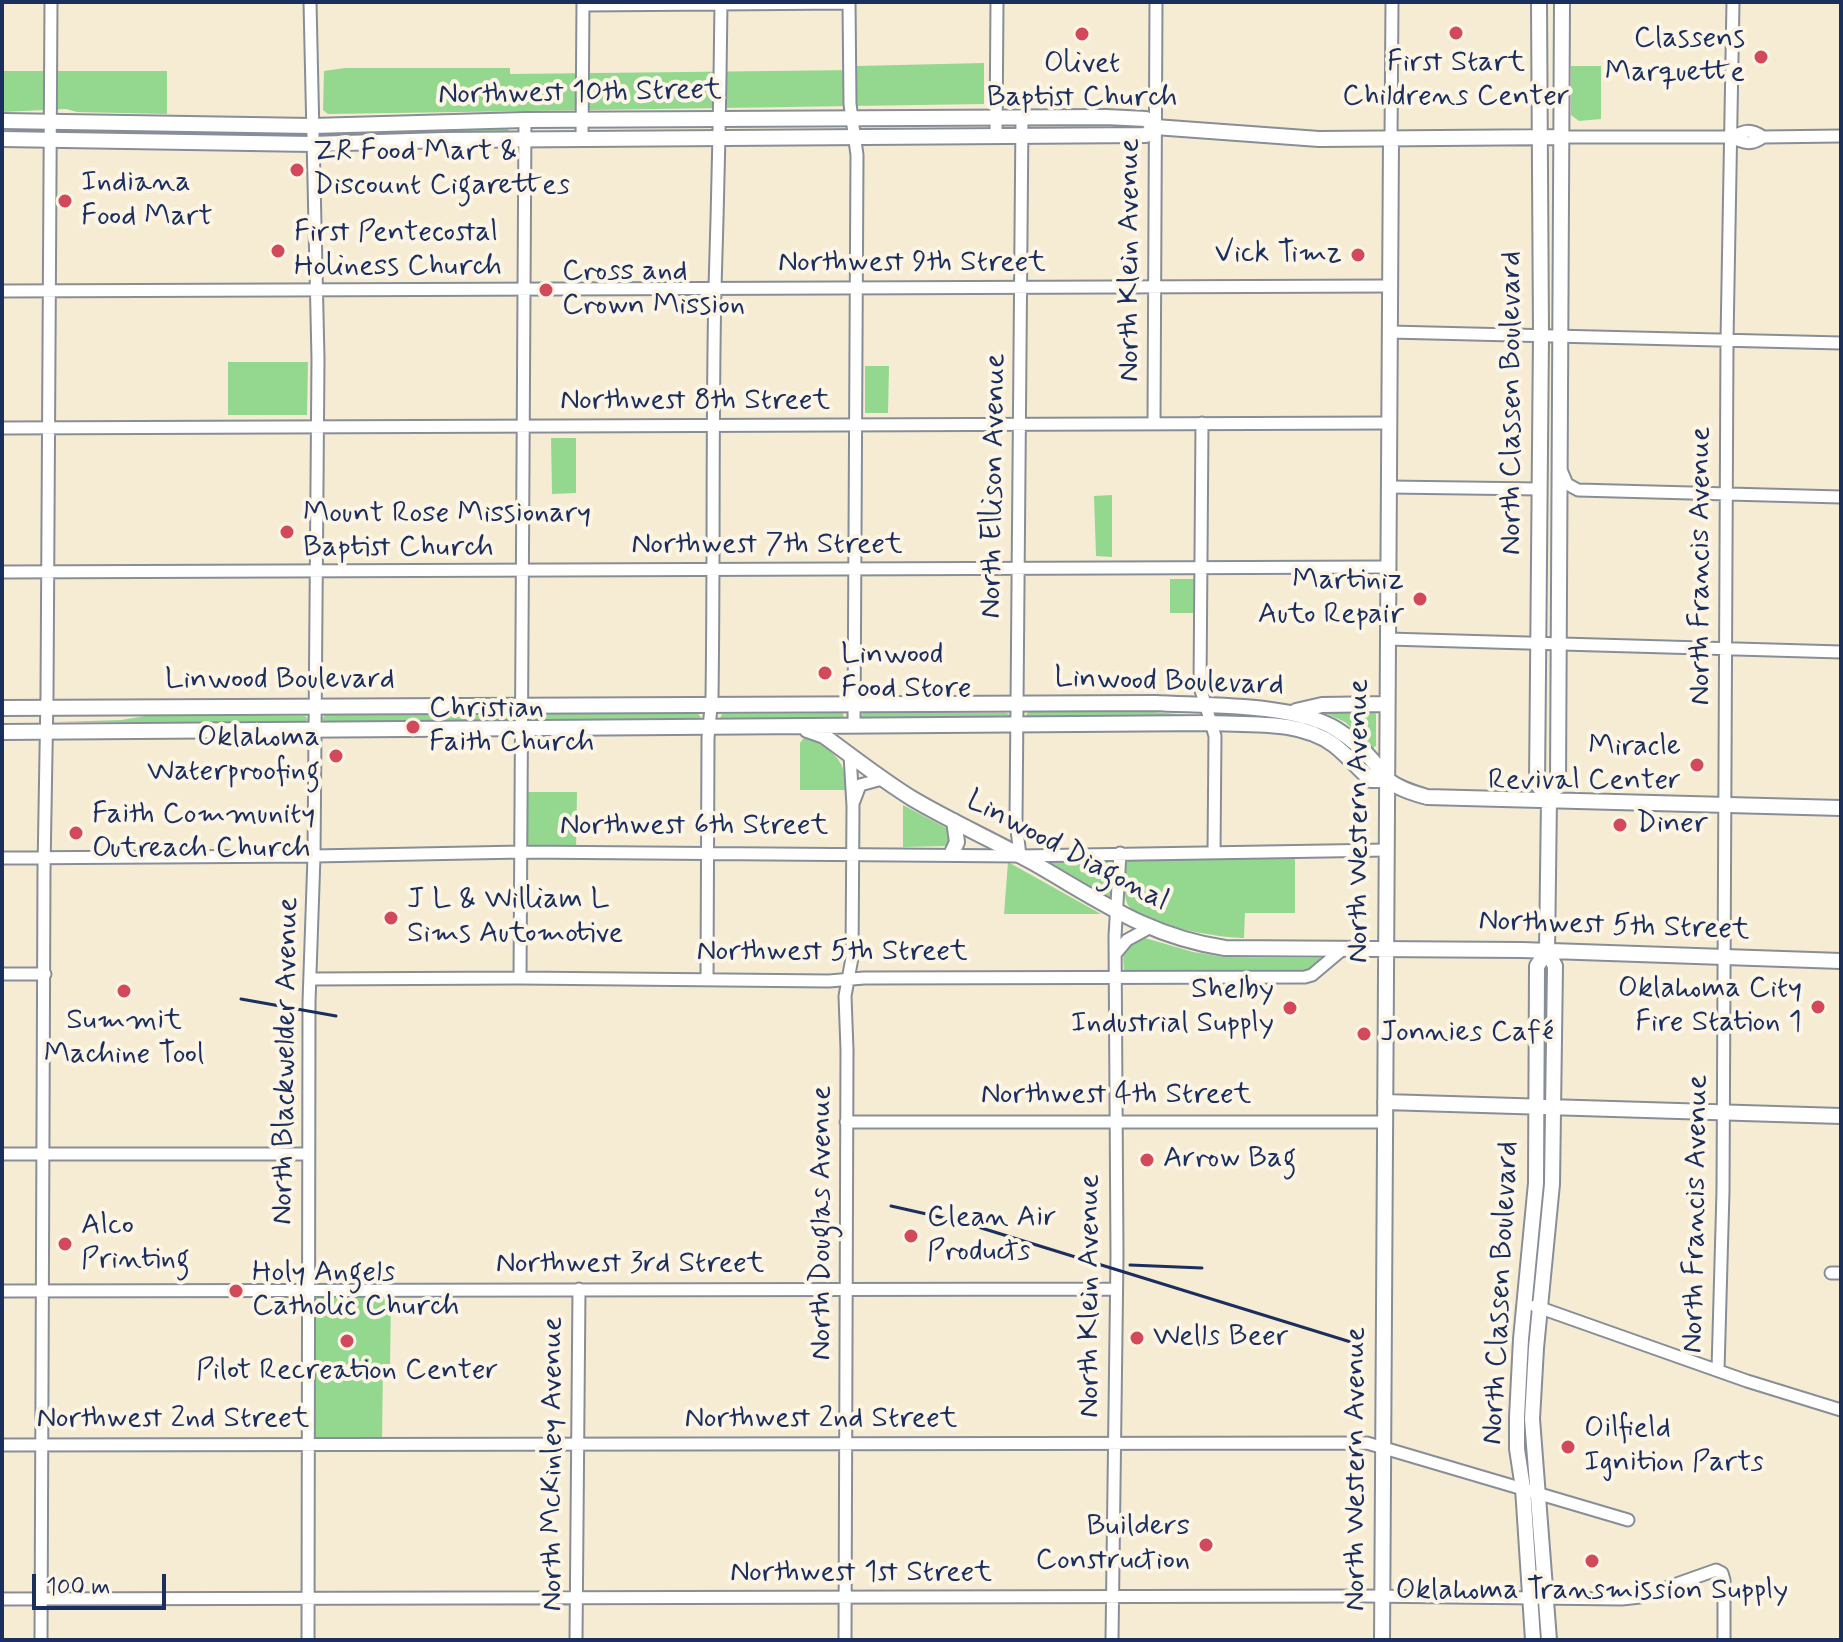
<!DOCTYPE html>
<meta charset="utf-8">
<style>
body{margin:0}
#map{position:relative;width:1843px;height:1642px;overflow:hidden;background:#f5ecd3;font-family:Mynerve,sans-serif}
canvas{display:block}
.frame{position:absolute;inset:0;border:4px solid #1b2f5e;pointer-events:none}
.scale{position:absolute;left:32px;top:1574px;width:134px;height:36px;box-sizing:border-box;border:4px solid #1b2f5e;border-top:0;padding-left:10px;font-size:24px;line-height:28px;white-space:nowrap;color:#1b2f5e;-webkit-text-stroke:6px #fcf5e5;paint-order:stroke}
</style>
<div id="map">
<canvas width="1843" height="1642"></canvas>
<div class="frame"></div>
<div class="scale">100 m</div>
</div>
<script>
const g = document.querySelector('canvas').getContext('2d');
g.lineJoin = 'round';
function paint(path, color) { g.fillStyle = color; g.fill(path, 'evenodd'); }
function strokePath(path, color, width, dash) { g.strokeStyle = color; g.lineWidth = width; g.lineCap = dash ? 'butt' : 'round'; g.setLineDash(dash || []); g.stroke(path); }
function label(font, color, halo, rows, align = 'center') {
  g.font = font + ' Mynerve,sans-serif'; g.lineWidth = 8; g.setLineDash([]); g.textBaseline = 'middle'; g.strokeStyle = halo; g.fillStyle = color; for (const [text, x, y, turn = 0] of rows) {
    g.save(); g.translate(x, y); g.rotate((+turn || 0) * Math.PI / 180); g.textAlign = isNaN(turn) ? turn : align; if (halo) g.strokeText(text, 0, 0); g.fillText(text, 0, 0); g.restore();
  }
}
const green = new Path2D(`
 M984,63V104L328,114L323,110L324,71L345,68H510V74L856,70L857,66Z
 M1571,66H1601V119L1579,121L1571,115Z
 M2,71H167V114L77,112L66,109L2,112Z
 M65,127L297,132V138L67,134Z
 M507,127L509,130L505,133L329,138L325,134L326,132Z
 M228,362H308L307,415H228Z
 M865,366H889L888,413H865Z
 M551,438H576V493L552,494Z
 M1112,495V557L1096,556L1094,496Z
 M1170,579H1195V613H1170Z
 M1373,710L1376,714V746L1373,748L1345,722L1321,711Z
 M1028,712H1155L1199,716L1025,717Z
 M843,713L844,719L721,720L720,718L722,714Z
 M863,713H1007L1011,716L1010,719H863L860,717Z
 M532,714H698L701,717L697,720L532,721L529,718Z
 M325,715H511L514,718L511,721L325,722L322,719Z
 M146,716H305L308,719L305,722H56L121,720Z
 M806,735C832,752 845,756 847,790H800V743Z
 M527,792H577L576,850L526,848Z
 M903,805L948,829L952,835L948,846L903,847Z
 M1295,858V913H1245L1244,938C1222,938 1135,925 1127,903C1122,891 1126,872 1126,859Z
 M1114,859L1113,899L1046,860Z
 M1008,862L1101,914H1004Z
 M1145,938L1193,952L1224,957L1324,958L1309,972H1124L1123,954L1135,941Z
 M323,1295H391L390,1364H383L382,1439L314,1438V1303L316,1298Z`);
const minor = new Path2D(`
 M849,2L850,104L857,155L854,725
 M583,5L849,3
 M996,136L997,2
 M1562,137H1731C1744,143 1751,146 1763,137
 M1731,137C1744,131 1750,128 1763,137L1841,136
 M582,139L583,2
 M1391,139L1392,2
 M2,291L1390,286
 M1390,332L1841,343
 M1154,423L1156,2
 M1202,423L1200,687L1215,736L1214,852
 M2,428L1389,423
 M1561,470L1567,484L1578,490L1841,497
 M1389,487L1540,489
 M2,572L1388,567
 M1388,639L1841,652
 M854,801L860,785L882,779
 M1020,856L1016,821L1022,117
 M2,858L314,856L522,852L1020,856L1387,850
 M1117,952L1127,940L1149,928
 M2,974H45
 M520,978L525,120
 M311,979L520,978L829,981L864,978L1305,977L1312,975L1344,948
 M707,980L708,738L712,697C714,561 712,424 715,288C718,193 720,97 721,2
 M846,1122H1385
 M2,1154H308
 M1831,1273H1841
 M2,1291L1114,1289
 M1535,1306L1747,1381L1841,1410
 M1718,1370L1723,1191L1727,340L1733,2
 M2,1445L1367,1443L1628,1520
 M2,1599L1365,1596L1622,1599L1640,1597L1716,1570L1722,1573L1724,1580V1640
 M41,1640L44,869L47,695L51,2
 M308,1640L309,1002L314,856L318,359L310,2
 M576,1640L579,1289
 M845,1640L847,1050L845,996L852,958L853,806L850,755
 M1112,1640L1117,1256L1115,936L1120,853`);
const major = new Path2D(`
 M1539,2L1541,335L1537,784L1549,799
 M2,121L312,126L525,120L1106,117L1146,119L1155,127L1319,139L1562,137
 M2,139L312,144L444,140L1146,135L1155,127
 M2,708L1155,703C1204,706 1294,703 1336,729C1349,737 1363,749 1373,761C1378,767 1382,775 1388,780C1399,789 1414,793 1427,797L1841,808
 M1296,711L1322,705L1387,704
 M807,730L824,736C853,757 882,780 913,799C952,822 993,840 1032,862C1099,900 1146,936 1225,948L1522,950L1841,961
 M2,732L1210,723C1251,725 1300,720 1334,745C1347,755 1359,769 1371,780H1387
 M952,853L957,842L954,821
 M1385,1102L1841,1116
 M1382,1640L1391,139
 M1533,1640L1523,1488L1517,1449V1417L1521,1339L1536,1183L1537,966L1547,951
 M1549,1640L1532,1419L1536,1348L1552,1184L1555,966L1547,951L1549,799L1558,784L1562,2`);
const rail = new Path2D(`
 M241,999L336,1016
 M891,1206L962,1222L1354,1343
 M1130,1265L1202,1268`);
const markers = [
 [1456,33,8,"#d1495b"],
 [1082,34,8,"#d1495b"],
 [1761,57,8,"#d1495b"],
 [297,170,8,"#d1495b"],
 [65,201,8,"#d1495b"],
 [278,251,8,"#d1495b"],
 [1358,255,8,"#d1495b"],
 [546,290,8,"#d1495b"],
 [287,532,8,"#d1495b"],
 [1420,599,8,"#d1495b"],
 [825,673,8,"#d1495b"],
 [413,727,8,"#d1495b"],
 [336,756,8,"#d1495b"],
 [1697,765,8,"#d1495b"],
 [1620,825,8,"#d1495b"],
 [76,833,8,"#d1495b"],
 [391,918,8,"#d1495b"],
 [124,991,8,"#d1495b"],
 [1818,1007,8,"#d1495b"],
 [1290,1008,8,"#d1495b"],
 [1364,1034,8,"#d1495b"],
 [1147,1160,8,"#d1495b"],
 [911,1236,8,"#d1495b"],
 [65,1244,8,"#d1495b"],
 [236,1291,8,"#d1495b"],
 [1137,1338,8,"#d1495b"],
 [347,1341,8,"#d1495b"],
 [1568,1447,8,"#d1495b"],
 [1206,1545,8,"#d1495b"],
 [1592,1561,8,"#d1495b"]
];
const poiNames = [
 ["Classens",1745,40,"right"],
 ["Marquette",1745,74,"right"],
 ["First Start",1456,64,"center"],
 ["Childrens Center",1456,98,"center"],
 ["Olivet",1082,65,"center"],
 ["Baptist Church",1082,99,"center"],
 ["ZR Food Mart &",313,153],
 ["Discount Cigarettes",313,187],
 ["Indiana",81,184],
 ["Food Mart",81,218],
 ["First Pentecostal",294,234],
 ["Holiness Church",294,268],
 ["Vick Timz",1342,255,"right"],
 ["Cross and",562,273],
 ["Crown Mission",562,307],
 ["Mount Rose Missionary",303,515],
 ["Baptist Church",303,549],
 ["Martiniz",1404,582,"right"],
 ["Auto Repair",1404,616,"right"],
 ["Linwood",841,656],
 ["Food Store",841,690],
 ["Christian",429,710],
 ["Faith Church",429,744],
 ["Oklahoma",320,739,"right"],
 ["Waterproofing",320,773,"right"],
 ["Miracle",1681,748,"right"],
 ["Revival Center",1681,782,"right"],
 ["Faith Community",92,816],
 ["Outreach Church",92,850],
 ["Diner",1636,825],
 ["J L & William L",407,901],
 ["Sims Automotive",407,935],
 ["Oklahoma City",1802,990,"right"],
 ["Fire Station 1",1802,1024,"right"],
 ["Shelby",1274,991,"right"],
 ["Industrial Supply",1274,1025,"right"],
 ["Summit",124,1022,"center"],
 ["Machine Tool",124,1056,"center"],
 ["Jonnies Café",1380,1034],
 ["Arrow Bag",1163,1160],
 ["Clean Air",927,1219],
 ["Products",927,1253],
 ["Alco",81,1227],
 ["Printing",81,1261],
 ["Holy Angels",252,1274],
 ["Catholic Church",252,1308],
 ["Wells Beer",1153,1338],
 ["Pilot Recreation Center",347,1372,"center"],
 ["Oilfield",1584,1430],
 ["Ignition Parts",1584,1464],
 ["Builders",1190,1528,"right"],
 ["Construction",1190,1562,"right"],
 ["Oklahoma Transmission Supply",1592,1592,"center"]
];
const streetNames = [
 ["Northwest 10th Street",580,94,-1],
 ["North Klein Avenue",1131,260,-90],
 ["Northwest 9th Street",912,264],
 ["Northwest 8th Street",695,402],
 ["North Classen Boulevard",1513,403,-90],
 ["North Ellison Avenue",995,486,-89],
 ["Northwest 7th Street",767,546],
 ["North Francis Avenue",1702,566,-90],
 ["Linwood Boulevard",280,681],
 ["Linwood Boulevard",1169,683,2],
 ["North Western Avenue",1360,821,-90],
 ["Northwest 6th Street",694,827],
 ["Linwood Diagonal",1067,852,28],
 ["Northwest 5th Street",1614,927,2],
 ["Northwest 5th Street",832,953],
 ["North Blackwelder Avenue",287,1061,-89],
 ["Northwest 4th Street",1116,1096],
 ["North Francis Avenue",1697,1214,-89],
 ["North Douglas Avenue",823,1223,-90],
 ["Northwest 3rd Street",630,1265],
 ["North Classen Boulevard",1502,1293,-87],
 ["North Klein Avenue",1091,1296,-90],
 ["Northwest 2nd Street",173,1420],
 ["Northwest 2nd Street",821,1420],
 ["North McKinley Avenue",554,1464,-90],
 ["North Western Avenue",1357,1469,-90],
 ["Northwest 1st Street",861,1574]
];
paint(green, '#94d890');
strokePath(minor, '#888e98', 15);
strokePath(major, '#888e98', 18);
strokePath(minor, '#fff', 11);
strokePath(major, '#fff', 14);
strokePath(rail, '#1b2f5e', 3);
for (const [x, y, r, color] of markers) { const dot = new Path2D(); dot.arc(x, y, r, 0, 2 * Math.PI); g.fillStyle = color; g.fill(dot); strokePath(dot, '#fcf5e5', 3); }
label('30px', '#1b2f5e', '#fcf5e5', poiNames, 'left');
label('30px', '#1b2f5e', '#fcf5e5', streetNames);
</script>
